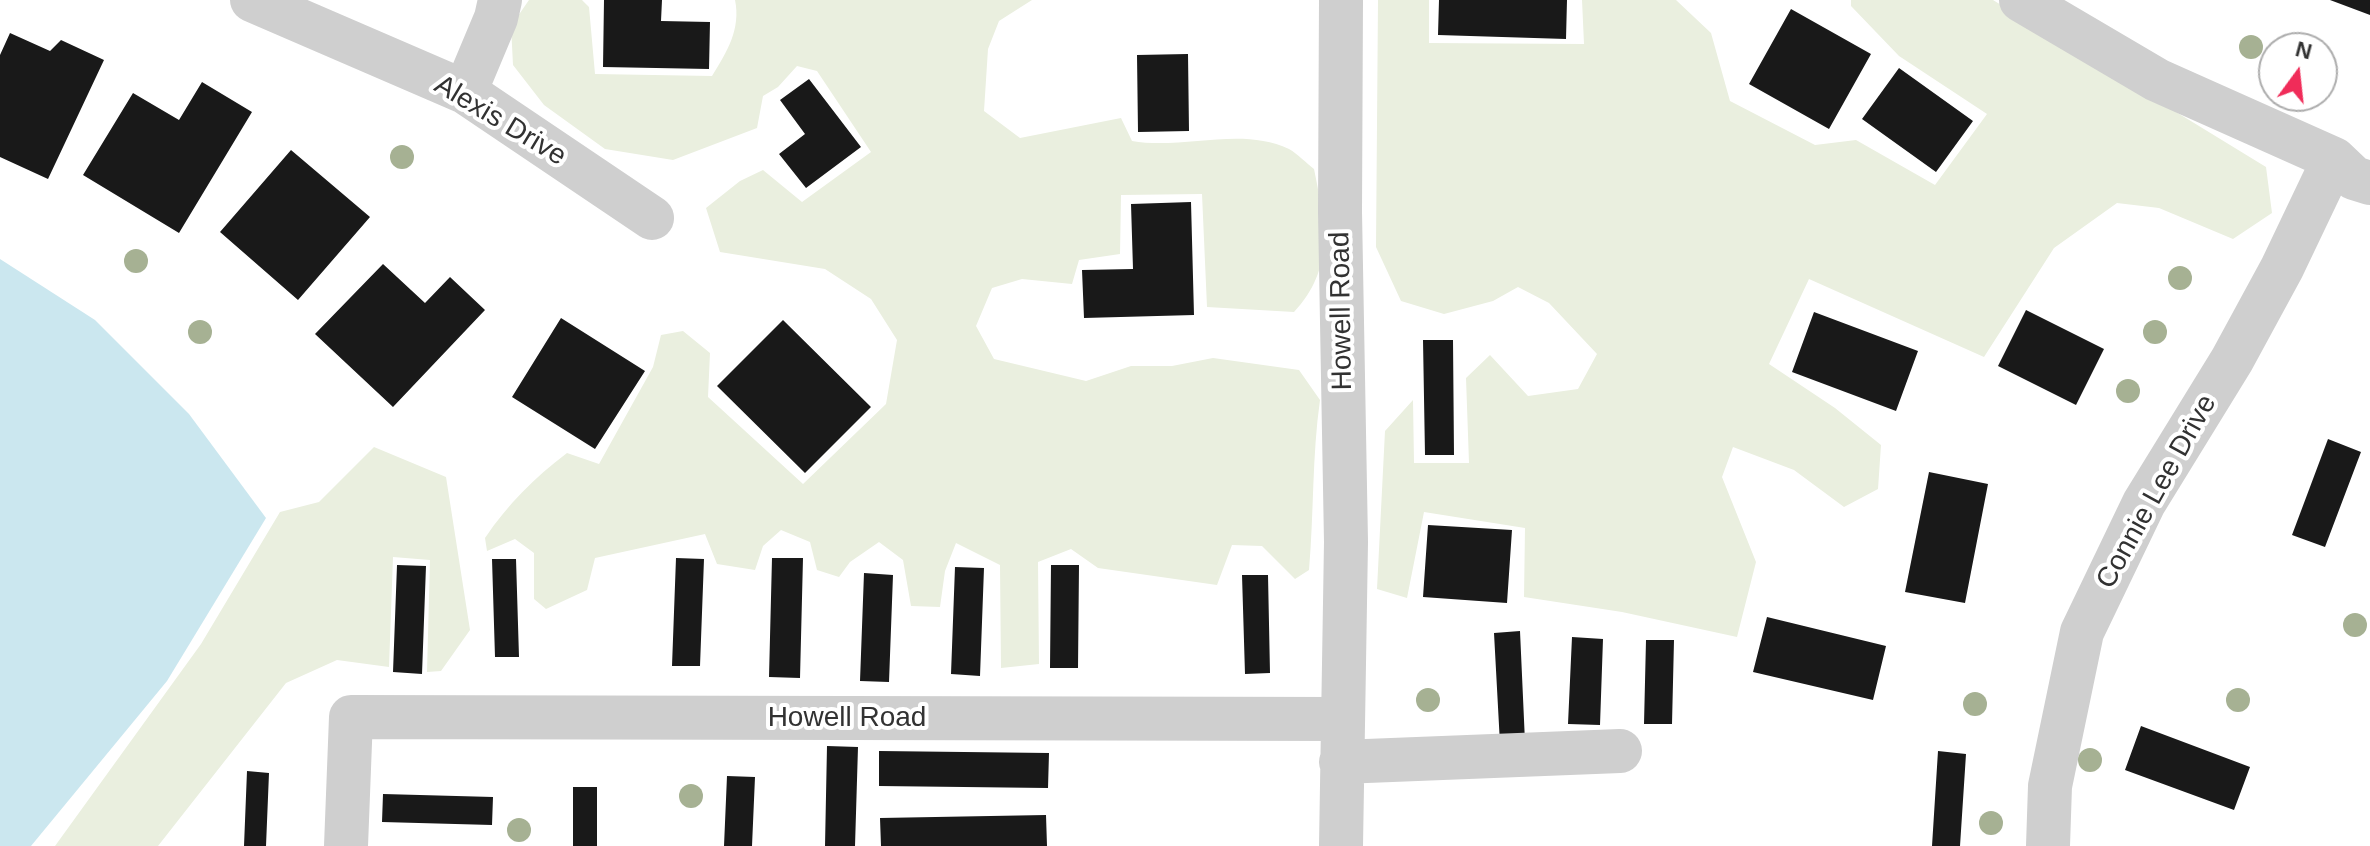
<!DOCTYPE html>
<style>
body{margin:0}
#map{position:relative;width:2370px;height:846px;overflow:hidden;background:#fff;font-family:Arial,sans-serif}
canvas{display:block}
.north{position:absolute;left:2258px;top:32px;width:80px;height:80px;box-sizing:border-box;background:#fff;border:2px solid #adadad;border-radius:50%;rotate:15deg;font-size:22px;font-weight:700;line-height:32px;text-align:center;color:#323232}
.north::after{content:'';display:block;margin:auto;width:28px;height:36px;background:#f02c59;clip-path:polygon(50% 0,100% 100%,50% 72%,0 100%)}
</style>
<div id="map">
<canvas width="2370" height="846"></canvas>
<div class="north">N</div>
</div>
<script>
const g = document.querySelector('canvas').getContext('2d');
g.lineJoin = 'round';
function paint(path, color) { g.fillStyle = color; g.fill(path, 'evenodd'); }
function strokePath(path, color, width, dash) { g.strokeStyle = color; g.lineWidth = width; g.lineCap = dash ? 'butt' : 'round'; g.setLineDash(dash || []); g.stroke(path); }
function label(font, color, halo, rows, align = 'center') {
  g.font = font + ' Arial,sans-serif'; g.lineWidth = 8; g.setLineDash([]); g.textBaseline = 'middle'; g.strokeStyle = halo; g.fillStyle = color; for (const [text, x, y, turn = 0] of rows) {
    g.save(); g.translate(x, y); g.rotate((+turn || 0) * Math.PI / 180); g.textAlign = isNaN(turn) ? turn : align; if (halo) g.strokeText(text, 0, 0); g.fillText(text, 0, 0); g.restore();
  }
}
const green = new Path2D(`
 M529,0H582L589,7L595,74L712,76C727,52 741,29 735,0H1032L999,21L988,49L984,111L1020,138L1121,118L1132,141C1183,150 1241,126 1289,149C1298,154 1306,163 1314,169C1325,223 1335,269 1294,312L1207,307L1202,194L1121,195L1120,254L1079,260L1072,284L1022,279L992,288L976,326L994,359L1086,381L1131,366H1172L1213,358L1299,370L1320,400C1312,456 1314,513 1309,570L1295,579L1262,546L1232,545L1217,585L1098,568L1071,549L1038,562L1039,664L1001,668L1000,565L956,543L945,571L940,607L911,606L903,560L879,542L850,562L839,577L817,570L810,542L781,530L763,546L755,570L717,564L705,534L595,558L587,590L546,609L534,599V553L515,539L487,551L485,538C508,504 534,478 567,453L599,464L653,367L661,335L683,331L710,353L708,397L803,484L886,404L897,340L871,299L825,269L720,252L706,208L740,181L763,170L802,202L871,152L817,71L797,66L778,87L763,96L757,128L673,160L605,149L544,105L513,65L511,26Z
 M1378,0H1429V43L1584,44L1582,0H1676L1711,33L1730,101L1815,145L1856,140L1935,185L1987,114L1899,56L1851,6V0H1993L2266,167L2272,213L2233,239L2159,208L2117,203L2054,248L1984,357L1809,279L1769,364L1835,408L1881,445L1878,489L1844,507L1794,470L1733,447L1722,477L1756,562L1737,637L1622,612L1524,597L1525,528L1424,512L1407,598L1377,589L1385,431L1413,400L1414,463H1469L1466,378L1490,355L1528,396L1578,389L1597,354L1549,303L1518,287L1493,301L1444,314L1401,301L1376,247Z
 M374,447L446,477L470,630L441,671L427,672L430,560L393,557L389,667L337,660L286,683L158,846H55L201,644L280,512L319,502Z`);
const water = new Path2D(`
 M0,259L95,320L189,414L266,518L167,681L31,846H0Z`);
const building = new Path2D(`
 M604,0H662L661,21L710,22L709,69L603,67Z
 M1439,0H1567L1566,39L1438,35Z
 M2330,0H2370V15Z
 M1791,9L1871,54L1829,129L1749,84Z
 M10,33L50,51L61,40L104,60L48,179L0,157V55Z
 M1188,54L1189,131L1138,132L1137,55Z
 M1899,68L1973,121L1936,172L1862,119Z
 M809,79L861,147L806,188L779,154L805,134L780,100Z
 M202,82L252,112L179,233L83,175L133,93L179,120Z
 M291,150L370,217L298,300L220,232Z
 M1191,202L1194,315L1084,318L1082,270L1133,269L1131,204Z
 M383,264L425,303L450,277L485,310L393,407L315,334Z
 M2026,310L2104,349L2076,405L1998,366Z
 M1814,312L1918,351L1896,411L1792,372Z
 M561,318L645,371L595,449L512,397Z
 M783,320L871,407L805,473L717,386Z
 M1423,340H1453L1454,455H1425Z
 M2328,439L2361,452L2325,547L2292,535Z
 M1929,472L1988,484L1965,603L1905,592Z
 M1428,525L1512,530L1507,603L1423,597Z
 M676,558L704,559L700,666H672Z
 M772,558H803L800,678L769,677Z
 M492,559H516L519,657H495Z
 M397,565L426,566L422,674L393,672Z
 M1051,565H1079L1078,668H1050Z
 M955,567L984,568L980,676L951,674Z
 M864,573L893,575L889,682L860,681Z
 M1242,575H1268L1270,673L1245,674Z
 M1767,617L1886,646L1873,700L1753,672Z
 M1520,631L1525,742L1500,744L1494,633Z
 M1572,637L1603,639L1600,725L1568,724Z
 M1646,640H1674L1672,724H1644Z
 M2141,726L2250,767L2234,810L2125,770Z
 M827,746L858,747L855,846H825Z
 M879,751L1049,753L1048,788L879,786Z
 M1938,751L1966,754L1960,846H1932Z
 M247,771L269,773L266,846H244Z
 M727,776L755,777L752,846H724Z
 M573,787H597V846H573Z
 M383,794L493,797L492,825L382,822Z
 M1046,815L1047,846H881L880,818Z`);
const minor = new Path2D(`
 M252,0L465,92L652,218
 M1341,0L1340,212L1346,542L1341,846
 M2021,0L2157,80L2334,159L2354,178L2370,183
 M465,92L496,18L500,0
 M1341,762L1620,751
 M346,846L351,717L1342,719
 M2048,846L2050,786L2082,632L2144,503L2232,360L2282,268L2334,159`);
const trees = [
 [2251,47],
 [402,157],
 [136,261],
 [2180,278],
 [200,332],
 [2155,332],
 [2128,391],
 [2355,625],
 [1428,700],
 [2238,700],
 [1975,704],
 [2090,760],
 [691,796],
 [1991,823],
 [519,830]
];
const streetNames = [
 ["Alexis Drive",500,121,31],
 ["Howell Road",1342,311,-91],
 ["Connie Lee Drive",2157,492,-61],
 ["Howell Road",847,718]
];
paint(green, '#eaefdf');
paint(water, '#cbe7ef');
paint(building, '#191919');
strokePath(minor, '#cfcfcf', 44);
g.fillStyle = '#a6b193';
for (const [x, y] of trees) { g.beginPath(); g.arc(x, y, 12, 0, 2 * Math.PI); g.fill(); }
label('28px', '#323232', '#fff', streetNames);
</script>
